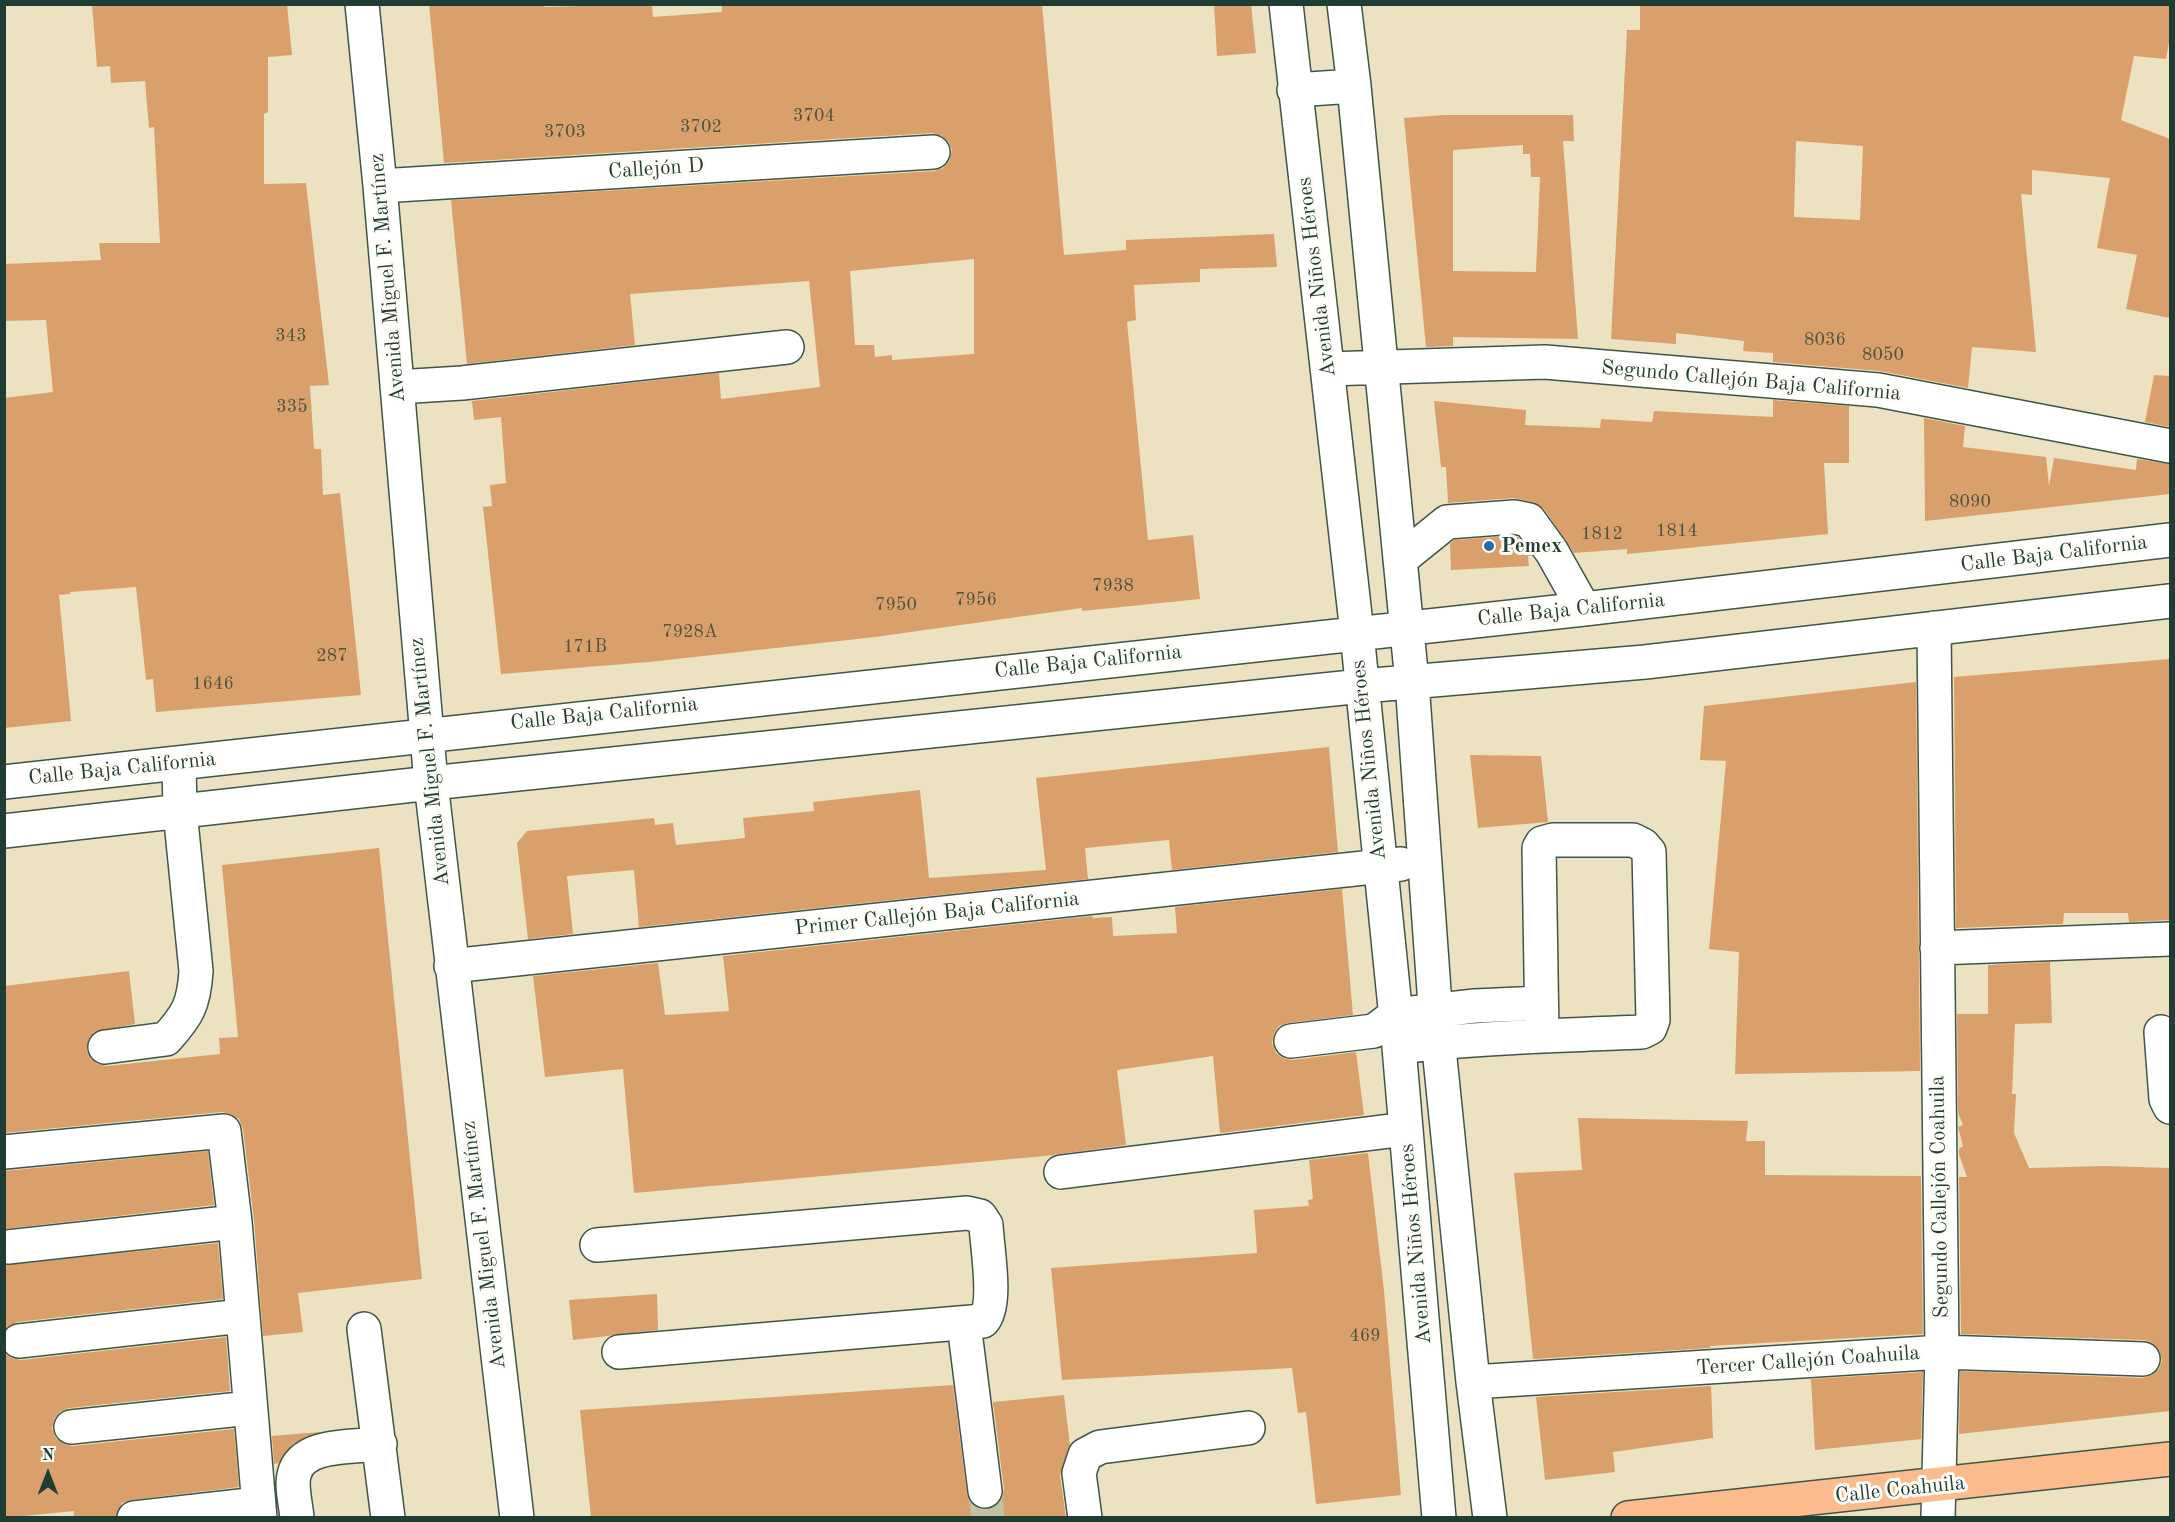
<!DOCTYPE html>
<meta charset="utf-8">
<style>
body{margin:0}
#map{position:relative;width:2175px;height:1522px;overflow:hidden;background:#ece2c1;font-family:"Old Standard TT",serif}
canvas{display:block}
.frame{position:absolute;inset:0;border:6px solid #1f3d34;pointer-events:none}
.north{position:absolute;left:18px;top:1444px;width:60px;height:60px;-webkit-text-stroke:4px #fdfcf7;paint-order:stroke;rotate:0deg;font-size:16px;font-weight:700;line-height:24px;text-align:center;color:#1f3d34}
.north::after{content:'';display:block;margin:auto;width:21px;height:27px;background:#1f3d34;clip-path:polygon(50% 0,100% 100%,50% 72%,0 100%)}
</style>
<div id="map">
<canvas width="2175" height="1522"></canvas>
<div class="frame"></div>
<div class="north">N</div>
</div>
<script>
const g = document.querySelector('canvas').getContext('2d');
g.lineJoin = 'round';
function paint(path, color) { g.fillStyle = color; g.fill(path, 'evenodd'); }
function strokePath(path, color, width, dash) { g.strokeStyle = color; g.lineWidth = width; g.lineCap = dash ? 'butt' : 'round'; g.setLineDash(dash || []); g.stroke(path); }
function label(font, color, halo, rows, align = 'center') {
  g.font = font + ' "Old Standard TT",serif'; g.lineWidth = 6; g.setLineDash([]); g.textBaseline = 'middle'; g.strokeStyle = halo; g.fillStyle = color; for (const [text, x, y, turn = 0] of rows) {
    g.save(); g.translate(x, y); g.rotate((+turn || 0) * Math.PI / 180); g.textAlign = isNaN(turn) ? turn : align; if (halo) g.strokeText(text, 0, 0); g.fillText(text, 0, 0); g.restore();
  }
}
const building = new Path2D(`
 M92,4H287L292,55L268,57V112L264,114V184L306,183L329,385L310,386L314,449H321L323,495L340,493L361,695L156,712L153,679L146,680L136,587L70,592V594L59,595L71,721L4,728V398L53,392L46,320L4,321V264L101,260L99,243H160L154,127L149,128L145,81L111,83L110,66L97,67Z
 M429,4H544V7L652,4L653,17L722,12V4H1042L1064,255L1126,250V240L1274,234L1277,267L1200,269V282L1134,285L1136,320L1127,322L1148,540L1193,535L1200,599L1082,611V608L875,637L649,662L501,674L483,507L492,506L490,485L506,483L501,417L474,420L472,401L719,373L721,399L820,387L809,281L630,294L635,345L467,364L451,200L934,171L943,168L949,161L952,150L949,142L942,136L932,133L444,163ZM974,259V354L892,360V355L875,357L874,345H855L850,271Z
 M1214,4H1251L1256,53L1217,56Z
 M1640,4H2170V37L2166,59L2134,56L2121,120L2170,139V318L2126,309L2137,255L2097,248L2110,178L2032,170V195L2021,194L2036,352L1972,347L1968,388L1880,371L1773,362V353L1743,351L1744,341L1676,333V344L1611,339L1627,30H1640ZM1796,141L1863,146L1860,220L1794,217Z
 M1444,115H1573L1574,141H1563L1578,339L1453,337V346L1426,347L1404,118ZM1523,145V154H1530L1531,177H1540L1536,272L1453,271V150Z
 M2154,375L2170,376V427L2145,422Z
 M1773,400L1849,406V463H1824L1828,534L1627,554V549L1574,553L1544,509L1533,502L1513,498L1448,503L1446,467H1441L1434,401L1526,410L1525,425L1600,428L1601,419L1652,422L1654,411L1773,417Z
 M1924,418L1965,426L1963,447L2046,457L2049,486L2054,458L2136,470L2137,459L2170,464V494L1925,521Z
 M1513,536L1518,537L1532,556H1528L1529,566L1451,570L1450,544L1454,540Z
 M2170,659V920L2129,922L2128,913H2064L2063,924L1956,928L1954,677Z
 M1916,682L1920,1071L1735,1074L1739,952L1709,949L1726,761L1700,760L1704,706Z
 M1329,747L1338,852L1172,870L1169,840L1085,848L1088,879L639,927L634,870L567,876L573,934L528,939L517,843L527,831L654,818L655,825L673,823L676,845L745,838L743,818L814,811L813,802L920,790L929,878L1046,870L1036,778Z
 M1470,755L1541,756L1548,822L1478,828Z
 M379,848L422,1279L298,1293L303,1332L263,1336L254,1220L243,1129L239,1119L231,1114L222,1112L4,1133V986L129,971L135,1024L94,1032L88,1040L87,1050L91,1059L98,1064L107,1066L220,1054L219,1038L238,1037L222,865Z
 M1342,889L1353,1015L1288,1023L1279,1026L1274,1033L1272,1043L1276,1053L1283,1058L1293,1060L1356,1052L1364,1115L1220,1133L1213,1056L1117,1070L1126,1145L1045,1156L634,1193L623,1069L545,1077L533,976L658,963L665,1015L729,1011L723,956L1092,916L1093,918L1112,917L1113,936L1177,933L1175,907Z
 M2050,962L2052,1023L2015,1024L2012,1094H2016L2014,1133L2029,1168L2105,1166L2170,1168V1411L1959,1434L1960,1371L2142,1378L2152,1375L2159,1369L2162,1360L2159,1350L2152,1343L2144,1340L1961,1334L1959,1177H1967L1959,1154V1149L1963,1146L1958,1127L1963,1125L1958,1113L1957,1014H1988V965Z
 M1578,1118L1748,1121L1746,1141H1765V1175L1921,1176L1923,1334L1710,1346V1348L1533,1359L1514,1173L1582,1170Z
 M208,1151L214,1205L4,1229V1171Z
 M1368,1153L1384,1291L1401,1495L1316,1504L1306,1412L1298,1413L1292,1368L1062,1380L1051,1268L1257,1253L1254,1210L1309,1206L1308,1200L1313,1199L1309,1160Z
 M218,1243L223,1299L17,1322L4,1330V1265Z
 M657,1294L658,1330L573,1340L569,1300Z
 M226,1337L230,1391L69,1408L60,1412L54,1419L52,1428L56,1438L64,1444L73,1446L234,1429L239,1487L131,1500L122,1503L116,1518H74V1511L4,1518V1353L12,1358L21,1360Z
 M1923,1372L1921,1439L1815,1450L1811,1379Z
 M953,1385L967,1494L970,1503L978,1508L987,1510L997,1506L1002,1499L1004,1489L993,1402L1064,1395L1070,1446L1060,1475L1066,1518H591L580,1410Z
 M1711,1386L1713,1438L1613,1452L1615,1472L1545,1480L1536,1397Z
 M321,1432L294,1443L279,1463L274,1464L272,1436Z`);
const minorTunnel = new Path2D(`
 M985,1491L988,1518`);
const minor = new Path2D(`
 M362,4L380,186L431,783L517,1518
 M1286,4L1357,633L1399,1047L1439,1518
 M1344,4L1354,86L1412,682L1436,1019L1473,1382L1490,1518
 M1294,90L1354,86
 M380,186L933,152
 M1328,369L1545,362L1878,390L2170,446
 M397,387L462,383L787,347
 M1400,560L1447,522L1514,517L1529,520L1552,552L1584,609
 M1934,628L1942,1352L1938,1518
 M4,782L1584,609L2170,540
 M4,831L431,783L1362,686L1645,662L2170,601
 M1937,948L2170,939
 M451,966L1401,864
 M2161,1032L2166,1099L2170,1107
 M1291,1041L1374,1031L1395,1015L1475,1006L1541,1003
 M1416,1045C1492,1037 1566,1035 1642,1032L1650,1028L1653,1020L1649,852L1643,845L1633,840H1553L1542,843L1539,848L1542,1035
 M105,1047L166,1039C188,1015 194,1004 196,971L180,811L179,764
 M4,1152L224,1131L235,1222L260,1518
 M1061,1172L1406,1129
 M597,1245L967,1213L980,1216L986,1225C987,1248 998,1305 983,1321L619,1352
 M8,1247L235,1222
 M964,1324L985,1491
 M364,1329L388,1518
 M19,1341L242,1316
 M1473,1382L1942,1352L2143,1359
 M71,1427L250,1408
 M134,1518L258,1504
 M297,1518C296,1505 291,1487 294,1475C301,1443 353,1447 380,1444
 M1085,1518L1079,1473L1085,1455L1100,1447L1248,1428`);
const major = new Path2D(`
 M1628,1518L2170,1459`);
const markers = [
 [1489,546,6,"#1f6fb2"]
];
const numberNames = [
 ["3704",814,116],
 ["3702",701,127],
 ["3703",565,132],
 ["343",291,336],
 ["8036",1825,340],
 ["8050",1883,355],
 ["335",292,407],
 ["8090",1970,502],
 ["1814",1677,531],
 ["1812",1602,534],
 ["7938",1113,586],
 ["7956",976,600],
 ["7950",896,605],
 ["7928A",690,632],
 ["171B",585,647],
 ["287",332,656],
 ["1646",213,684],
 ["469",1365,1336]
];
const streetNames = [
 ["Callejón D",656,169,-4],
 ["Avenida Niños Héroes",1317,277,-97],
 ["Avenida Miguel F. Martínez",388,278,-95],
 ["Segundo Callejón Baja California",1751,381,5],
 ["Calle Baja California",2054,554,-7],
 ["Calle Baja California",1571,610,-6],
 ["Calle Baja California",1088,662,-6],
 ["Calle Baja California",604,714,-6],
 ["Avenida Niños Héroes",1369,760,-96],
 ["Avenida Miguel F. Martínez",430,762,-96],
 ["Calle Baja California",122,769,-6],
 ["Primer Callejón Baja California",937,914,-6],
 ["Segundo Callejón Coahuila",1940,1197,-91],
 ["Avenida Niños Héroes",1416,1244,-95],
 ["Avenida Miguel F. Martínez",484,1245,-97],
 ["Tercer Callejón Coahuila",1808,1361,-4],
 ["Calle Coahuila",1900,1490,-6]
];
const poiNames = [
 ["Pemex",1501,546]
];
paint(building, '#d9a06b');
strokePath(minorTunnel, '#c3c1a5', 33, [33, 16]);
strokePath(minor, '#3e5649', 36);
strokePath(major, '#3e5649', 36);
strokePath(minor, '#fff', 33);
strokePath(major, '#fbbb8c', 33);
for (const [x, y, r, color] of markers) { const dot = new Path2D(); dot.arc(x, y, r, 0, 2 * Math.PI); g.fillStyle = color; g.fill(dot); strokePath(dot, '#fdfcf7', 2); }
label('18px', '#4e5642', null, numberNames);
label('21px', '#1f3d34', '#fdfcf7', streetNames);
label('bold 21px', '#1f3d34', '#fdfcf7', poiNames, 'left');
</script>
